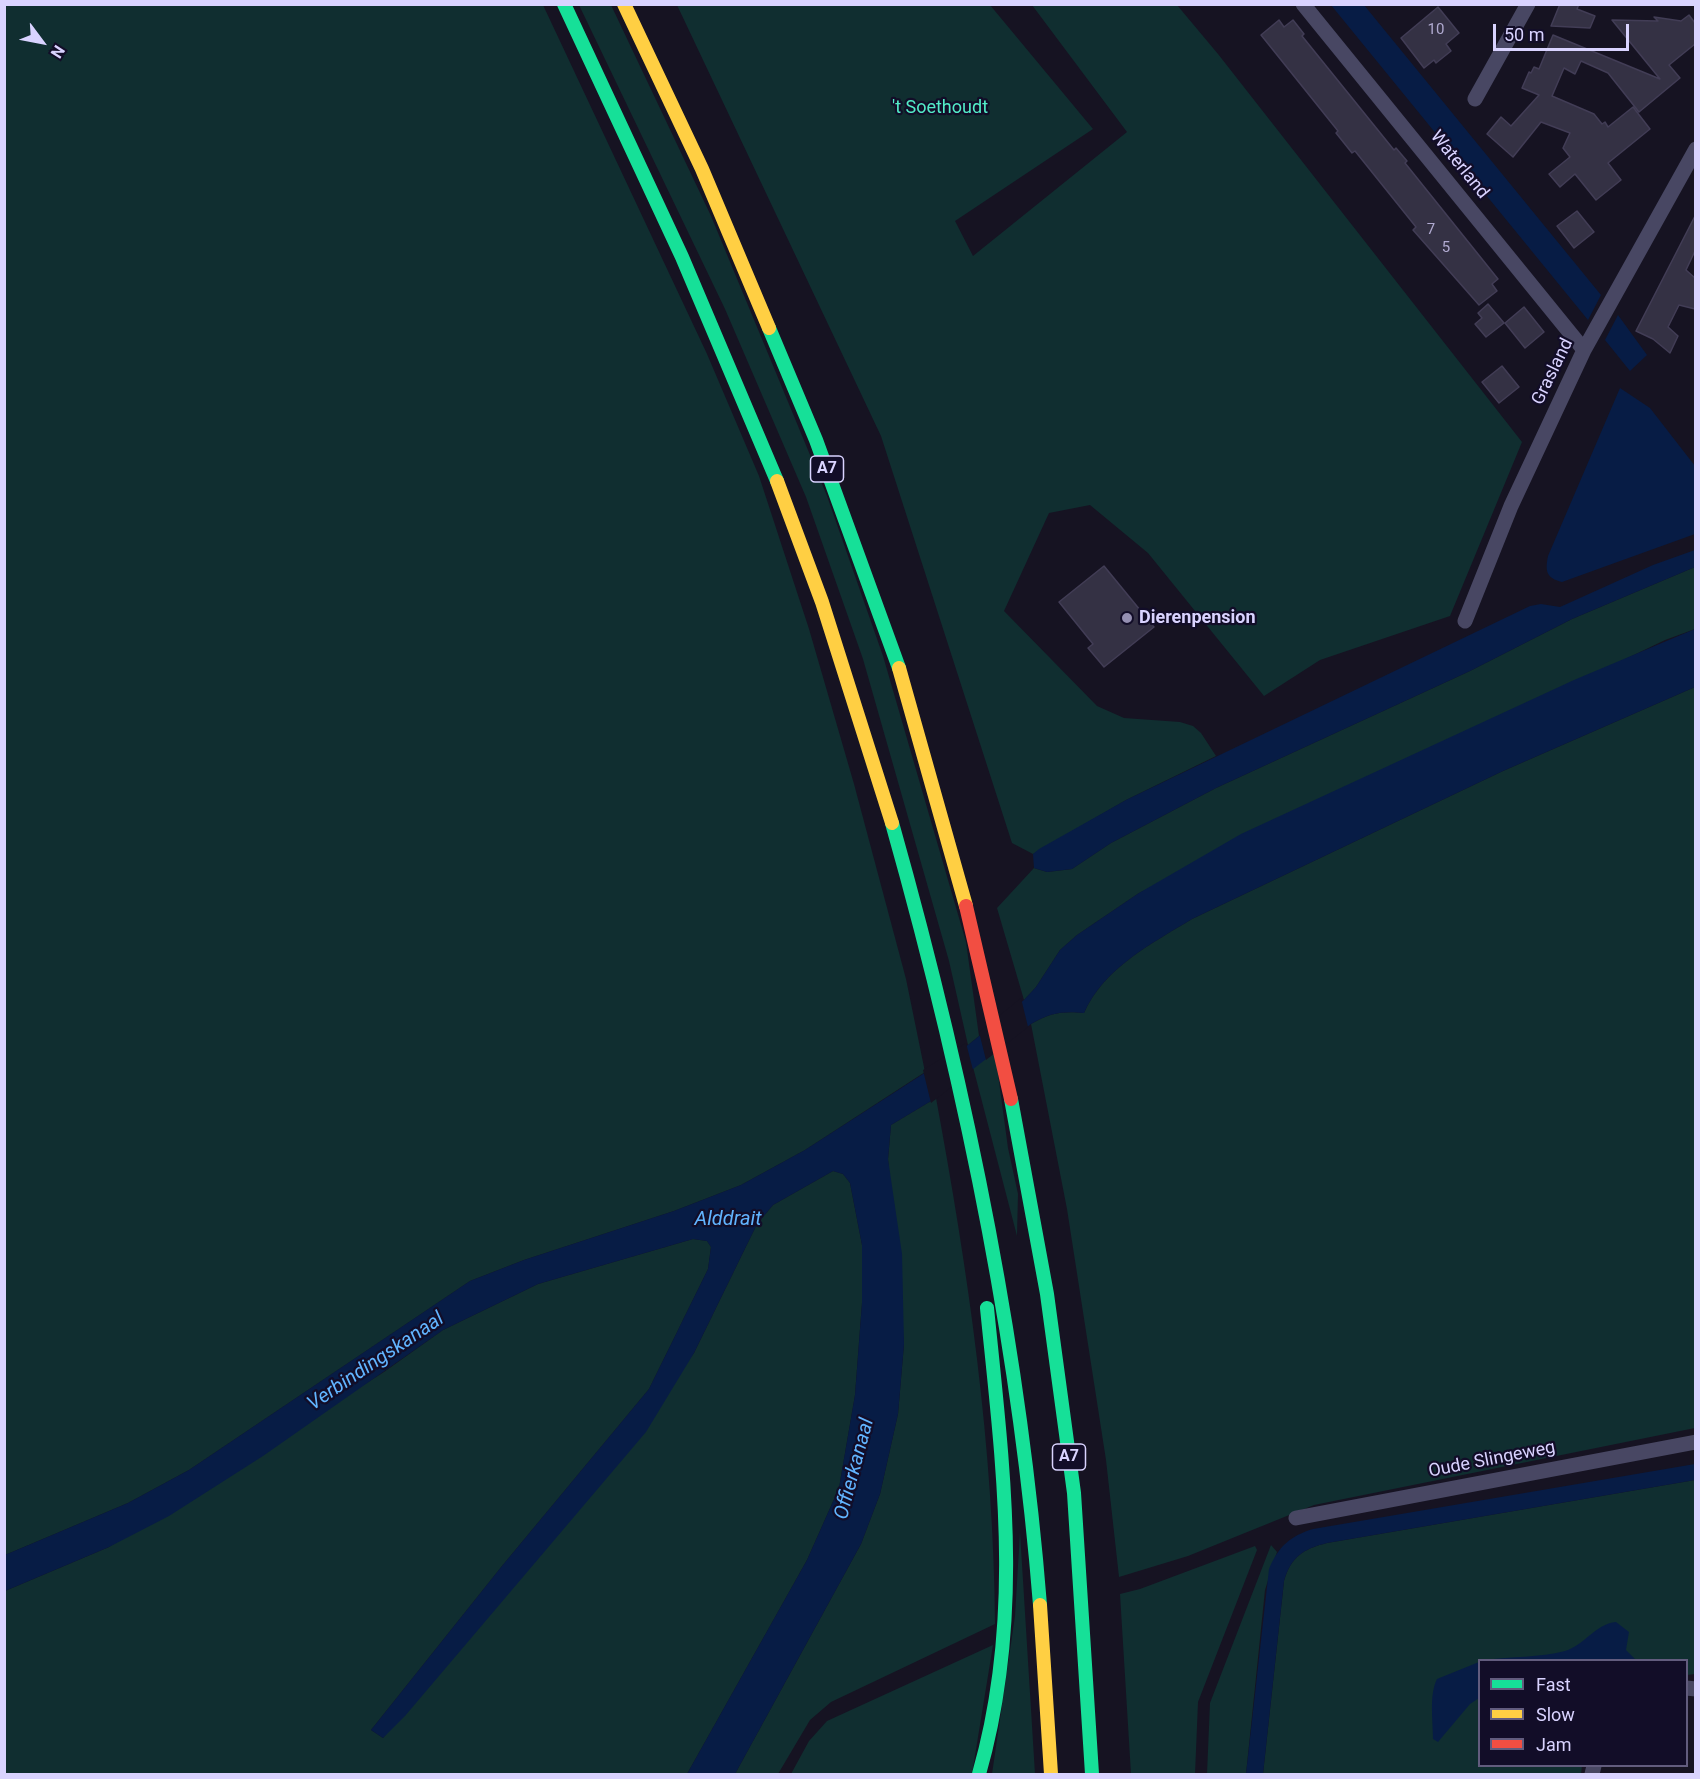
<!DOCTYPE html>
<style>
body{margin:0}
#map{position:relative;width:1700px;height:1779px;overflow:hidden;background:#161322;font-family:Roboto,sans-serif}
canvas{display:block}
.frame{position:absolute;inset:0;border:6px solid #d9d3ff;pointer-events:none}
.legend{position:absolute;left:1478px;top:1659px;width:210px;height:108px;box-sizing:border-box;background:#120d28;border:2px solid #625c7e;margin:0;padding:8px 10px;list-style:none;font-size:18px;color:#d9d3ff}
.legend li{display:flex;align-items:center;gap:12px;height:30px}
.legend b{width:30px;border:2px solid #625c7e}
.north{position:absolute;left:12px;top:12px;width:60px;height:60px;-webkit-text-stroke:4px #120d28;paint-order:stroke;rotate:122deg;font-size:16px;font-weight:700;line-height:24px;text-align:center;color:#d9d3ff}
.north::after{content:'';display:block;margin:auto;width:21px;height:27px;background:#d9d3ff;clip-path:polygon(50% 0,100% 100%,50% 72%,0 100%)}
.scale{position:absolute;left:1493px;top:24px;width:136px;height:27px;box-sizing:border-box;border:3px solid #d9d3ff;border-top:0;padding-left:8px;font-size:18px;line-height:21px;white-space:nowrap;color:#d9d3ff;-webkit-text-stroke:4px #120d28;paint-order:stroke}
</style>
<div id="map">
<canvas width="1700" height="1779"></canvas>
<div class="frame"></div>
<ul class="legend">
<li><b style="height:8px;background:#16e098"></b>Fast</li>
<li><b style="height:8px;background:#ffcf43"></b>Slow</li>
<li><b style="height:8px;background:#f24e42"></b>Jam</li>
</ul>
<div class="north">N</div>
<div class="scale">50 m</div>
</div>
<script>
const g = document.querySelector('canvas').getContext('2d');
g.lineJoin = 'round';
function paint(path, color) { g.fillStyle = color; g.fill(path, 'evenodd'); }
function strokePath(path, color, width, dash) { g.strokeStyle = color; g.lineWidth = width; g.lineCap = dash ? 'butt' : 'round'; g.setLineDash(dash || []); g.stroke(path); }
function label(font, color, halo, rows, align = 'center') {
  g.font = font + ' Roboto,sans-serif'; g.lineWidth = 4.5; g.setLineDash([]); g.textBaseline = 'middle'; g.strokeStyle = halo; g.fillStyle = color; for (const [text, x, y, turn = 0] of rows) {
    g.save(); g.translate(x, y); g.rotate((+turn || 0) * Math.PI / 180); g.textAlign = isNaN(turn) ? turn : align; if (halo) g.strokeText(text, 0, 0); g.fillText(text, 0, 0); g.restore();
  }
}
const green = new Path2D(`
 M4,5H543L707,354L759,476L809,629L854,784L906,979L925,1072L805,1150L741,1185L674,1211L524,1260L470,1281L189,1470L128,1503L5,1555Z
 M579,5H611L711,216L827,496L883,656L966,942L979,1036L968,1045L949,961L863,659L806,497L725,309Z
 M677,5H990L1093,129L955,221L973,256L1127,132L1032,5H1177L1218,54L1522,442L1450,616L1320,660L1264,696L1148,553L1090,505L1049,513L1004,611L1097,706L1124,718L1180,722L1193,726L1201,733L1216,756L1126,800L1033,854L1012,843L881,436Z
 M1695,567V629L1665,640L1139,893L1077,935L1060,950L1036,987L1024,1000L997,908L1034,868L1047,872L1072,869L1111,843L1216,788L1470,671L1572,619Z
 M1695,687V1428L1314,1505L1188,1556L1119,1577L1106,1460L1067,1209L1031,1024C1050,1013 1062,1011 1084,1013C1104,968 1151,944 1192,919L1503,771Z
 M995,1052L1008,1148L1018,1194L1017,1236L973,1067Z
 M936,1098C968,1271 994,1447 995,1624L831,1702L810,1720L778,1774H735L861,1544L880,1494L898,1414L904,1344L888,1159L891,1125Z
 M833,1171L843,1174L850,1183L862,1245V1303L855,1395L839,1488L807,1560L687,1774H5V1591L109,1547L384,1372L443,1330L538,1284L693,1239L707,1241L711,1247L708,1269L649,1389L502,1566L371,1730L383,1738L694,1353L757,1224L773,1205Z
 M1695,1480V1674L1687,1675L1686,1660H1480V1766H1582L1581,1774H1263L1284,1581C1291,1557 1303,1549 1327,1543Z
 M1020,1532L1035,1774H992L1015,1616Z
 M1271,1545L1277,1552L1265,1590L1246,1774H1207L1210,1703Z
 M1255,1546L1257,1550L1198,1702L1195,1774H1131L1120,1594L1140,1589Z
 M993,1645L972,1774H791L809,1741L827,1721Z`);
const water = new Path2D(`
 M1331,5H1364L1601,295L1588,320Z
 M1618,315L1647,355L1630,371L1605,340Z
 M1620,388L1650,408L1695,466V534L1562,582C1546,578 1545,571 1548,556Z
 M1695,550V567L1572,619L1470,671L1216,788L1111,843L1072,869L1047,872L1034,868L1033,854L1039,849L1126,800L1530,606L1541,604L1560,607L1653,565Z
 M1695,629V687L1503,771L1192,919C1151,944 1104,968 1084,1013C1062,1011 1050,1013 1031,1024L936,1098L891,1125L888,1159L902,1254L904,1344L898,1414L880,1494L861,1544L735,1774H687L807,1560L839,1488L855,1395L862,1303V1245L850,1183L843,1174L833,1171L773,1205L757,1224L694,1353L646,1432L405,1716L383,1738L371,1730L502,1566L649,1389L708,1269L711,1247L707,1241L693,1239L538,1284L443,1330L263,1456L169,1516L109,1547L5,1591V1555L128,1503L189,1470L470,1281L524,1260L674,1211L741,1185L805,1150L968,1045L1024,1000L1036,987L1060,950L1077,935L1139,893L1241,834L1574,680Z
 M1695,1464V1480L1327,1543C1303,1549 1291,1557 1284,1581L1263,1774H1246L1269,1569C1278,1547 1290,1536 1313,1529Z
 M1616,1622L1629,1632L1626,1650L1636,1660H1486C1512,1656 1539,1658 1565,1651C1585,1645 1595,1624 1616,1622Z
 M1479,1662V1698L1470,1704L1438,1742L1433,1739C1433,1719 1429,1695 1437,1679Z`);
const pier = new Path2D(`
 M1021,998L1028,1027L986,1060L979,1032Z
 M966,1043L973,1070L931,1103L923,1070Z`);
const building = new Path2D(`
 M1560,4H1579L1577,9L1595,16L1590,28L1551,26Z
 M1438,7L1459,33L1446,44L1451,51L1436,63L1434,60L1424,68L1401,38Z
 M1689,15L1695,23V44L1669,65L1680,78L1639,112L1608,73L1581,61L1575,74L1564,68L1552,96L1594,114L1602,124L1605,122L1608,127L1633,107L1650,129L1608,163L1621,180L1596,200L1575,174L1560,187L1549,174L1570,157L1563,148L1570,133L1541,122L1513,157L1487,134L1501,117L1511,126L1539,95L1522,88L1529,72L1531,73L1534,67L1539,69L1553,35L1660,79L1612,20L1658,21L1654,17L1681,21Z
 M1279,20L1284,27L1293,20L1304,34L1302,36L1394,150L1396,148L1407,161L1405,163L1498,279L1492,284L1497,291L1479,305L1413,230L1416,227L1355,151L1352,153L1336,133L1338,131L1261,35Z
 M1577,211L1594,232L1574,248L1557,226Z
 M1695,216V251L1686,270L1695,278V309L1679,305L1668,327L1678,336L1670,353L1653,339L1636,331Z
 M1488,304L1504,323L1486,337L1475,324L1482,318L1478,313Z
 M1524,307L1544,332L1525,348L1505,323Z
 M1502,366L1519,387L1499,403L1482,382Z
 M1104,566L1154,627L1104,667L1088,648L1093,644L1059,602Z`);
const street = new Path2D(`
 M1303,4L1584,350
 M1475,99L1528,4
 M1465,621L1511,506L1584,350L1696,149
 M1296,1518L1696,1442
 M1686,1688L1696,1689
 M1592,1774L1594,1766`);
const fast = new Path2D(`
 M564,4L682,257L777,481
 M769,328L816,440L899,668
 M892,823C964,1078 1019,1340 1040,1605
 M1011,1099L1047,1294L1074,1493L1092,1774
 M979,1774C1024,1617 1003,1467 987,1308`);
const slow = new Path2D(`
 M624,4L702,169L769,328
 M777,481L822,602L892,823
 M899,668L966,906
 M1040,1605L1051,1774`);
const jam = new Path2D(`
 M966,906L1011,1099`);
const markers = [
 [1127,618,6,"#9590b2"]
];
const numberNames = [
 ["10",1436,30],
 ["7",1431,230],
 ["5",1446,248]
];
const shields = [
 [827,469,33],
 [1069,1457,33]
];
const shieldNames = [
 ["A7",827,469],
 ["A7",1069,1457]
];
const parkNames = [
 ["'t Soethoudt",940,108]
];
const streetNames = [
 ["Waterland",1459,165,51],
 ["Grasland",1553,372,-64],
 ["Oude Slingeweg",1492,1460,-11]
];
const poiNames = [
 ["Dierenpension",1139,618]
];
const waterNames = [
 ["Alddrait",728,1220],
 ["Verbindingskanaal",376,1362,-34],
 ["Offierkanaal",855,1469,-75]
];
paint(green, '#102e30');
paint(water, '#071c45');
paint(pier, '#161322');
paint(building, '#343144');
strokePath(building, '#423d56', 1.5);
strokePath(street, '#484763', 15);
strokePath(fast, '#16e098', 14);
strokePath(slow, '#ffcf43', 14);
strokePath(jam, '#f24e42', 14);
for (const [x, y, r, color] of markers) { const dot = new Path2D(); dot.arc(x, y, r, 0, 2 * Math.PI); g.fillStyle = color; g.fill(dot); strokePath(dot, '#120d28', 2); }
label('15px', '#b0aad0', null, numberNames);
for (const [x, y, w] of shields) { const box = new Path2D(); box.roundRect(x - w / 2, y - 13, w, 26, 4.5); g.fillStyle = '#120d28'; g.fill(box); strokePath(box, '#d9d3ff', 1.5); }
label('bold 16px', '#d9d3ff', null, shieldNames);
label('18px', '#53ecc8', '#120d28', parkNames);
label('18px', '#d9d3ff', '#120d28', streetNames);
label('bold 18px', '#d9d3ff', '#120d28', poiNames, 'left');
label('italic 20px', '#61b4ff', '#120d28', waterNames);
</script>
